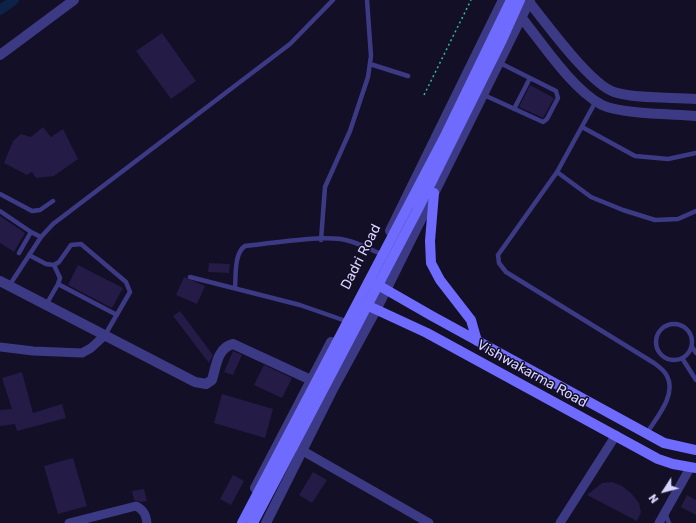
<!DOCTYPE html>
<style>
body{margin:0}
#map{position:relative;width:696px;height:523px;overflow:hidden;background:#130f26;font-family:Rubik,sans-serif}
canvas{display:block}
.north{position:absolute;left:644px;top:471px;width:40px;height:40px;-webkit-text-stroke:3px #130f26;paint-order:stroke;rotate:234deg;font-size:11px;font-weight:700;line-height:16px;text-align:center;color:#d9d4ff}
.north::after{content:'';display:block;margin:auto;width:14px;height:18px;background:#d9d4ff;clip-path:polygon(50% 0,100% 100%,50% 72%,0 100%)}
</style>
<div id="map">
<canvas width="696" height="523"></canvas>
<div class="north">N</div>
</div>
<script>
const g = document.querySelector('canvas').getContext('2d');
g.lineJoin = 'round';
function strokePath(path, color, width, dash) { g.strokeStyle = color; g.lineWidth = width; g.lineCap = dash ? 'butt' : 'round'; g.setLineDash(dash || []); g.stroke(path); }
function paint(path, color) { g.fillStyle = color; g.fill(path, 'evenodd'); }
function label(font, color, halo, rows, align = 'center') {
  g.font = font + ' Rubik,sans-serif'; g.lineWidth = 3; g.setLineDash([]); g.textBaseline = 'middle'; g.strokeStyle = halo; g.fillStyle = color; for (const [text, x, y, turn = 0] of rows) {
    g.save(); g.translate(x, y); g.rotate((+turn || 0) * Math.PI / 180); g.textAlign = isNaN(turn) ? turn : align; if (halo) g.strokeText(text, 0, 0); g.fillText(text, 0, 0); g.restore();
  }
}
const canal = new Path2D(`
 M0,10L14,0`);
const building = new Path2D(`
 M162,33L196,81L171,99L136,51Z
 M530,85L554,98L543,118L519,107Z
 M43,127L51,137L63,129L78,159L54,176L36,178L32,172L27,175L4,163L13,141L21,134L31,137Z
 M0,216L25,233L14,252L0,243Z
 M209,263L230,264L229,273L208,272Z
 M78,265L123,288L112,308L68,285Z
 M184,277L205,286L197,304L176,295Z
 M180,311L213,355L209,363L173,316Z
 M233,351L242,355L233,375L224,372Z
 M264,365L292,378L282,398L254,385Z
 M22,372L33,413L62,404L66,418L17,431L15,424L0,426V410L12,409L2,378Z
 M222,394L273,409L265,438L214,423Z
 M73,458L87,506L58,514L44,466Z
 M313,472L327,480L312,503L299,495Z
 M233,475L244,481L231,505L220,499Z
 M612,482L622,486L631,493L639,503L641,512L637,521L587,495L602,483Z
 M144,489L147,501L141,502L134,500L132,491Z
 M687,495L696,500V515L681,507Z`);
const path = new Path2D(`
 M424,95L471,0`);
const service = new Path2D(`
 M370,64L408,76
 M484,95L543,122L547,119L558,98L556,91L498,62
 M514,109L530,78
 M582,127L635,156L668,159L696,153
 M557,172L596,101
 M0,194L32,211L40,210L53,201
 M0,211L31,232L19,253
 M31,232L41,237
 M321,240L325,187L350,131L368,77L371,56L367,0
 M29,255L46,264L54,265L59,262L71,245L81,244L126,282L130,292L105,335
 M54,265L60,278L58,284L117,315
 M190,277L300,305L343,320
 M9,286L41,237L53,224L290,44L333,0
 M235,288C236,276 234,253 245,246C274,243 313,236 341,239C355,241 367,248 379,253
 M46,305L58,284
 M656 342a18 18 0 1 1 36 0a18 18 0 1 1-36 0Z
 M692,347L696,353
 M682,358L696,380
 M647,433C656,418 677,395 667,376C665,371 658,366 654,363L506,272L499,263L498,255L557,172L591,197L623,210L655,220L678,219L696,211
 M665,513L669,523`);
const minor = new Path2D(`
 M0,347L33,351L82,353L91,348L104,336
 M296,447L429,523
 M69,523L136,506C144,510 146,515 147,523
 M560,523L616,435
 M659,523L690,468`);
const tertiary = new Path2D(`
 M525,1L529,2C547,24 590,84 614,92C634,99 674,97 696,99
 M517,15L521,17C542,43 572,89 602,105C621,114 673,114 696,116
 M0,55L74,0
 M390,231L503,0
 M0,281L195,382L206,384L212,380C216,366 218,347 233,344L311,380
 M255,488L331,342
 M266,523L334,387L377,308L530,0`);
const secondary = new Path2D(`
 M434,193L430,241L431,263L440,280L471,320L477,341
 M371,281L432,316L664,443L696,450
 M360,302L427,333L658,459L673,464L696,468`);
const secondaryBridge = new Path2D(`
 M242,523L446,134L511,0
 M253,523L417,211L502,40L520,0`);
const streetNames = [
 ["Dadri Road",361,257,-63],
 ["Vishwakarma Road",532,374,29]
];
strokePath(canal, '#0c2248', 10);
paint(building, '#241b47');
strokePath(path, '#2fb8b0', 1.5, [2, 3]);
strokePath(service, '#3d3a85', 4.5);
strokePath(minor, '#3d3a85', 9);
strokePath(tertiary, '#3d3a85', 10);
strokePath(secondary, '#6f6bff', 10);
strokePath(secondaryBridge, '#6f6bff', 10);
label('14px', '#d9d4ff', '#130f26', streetNames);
</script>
